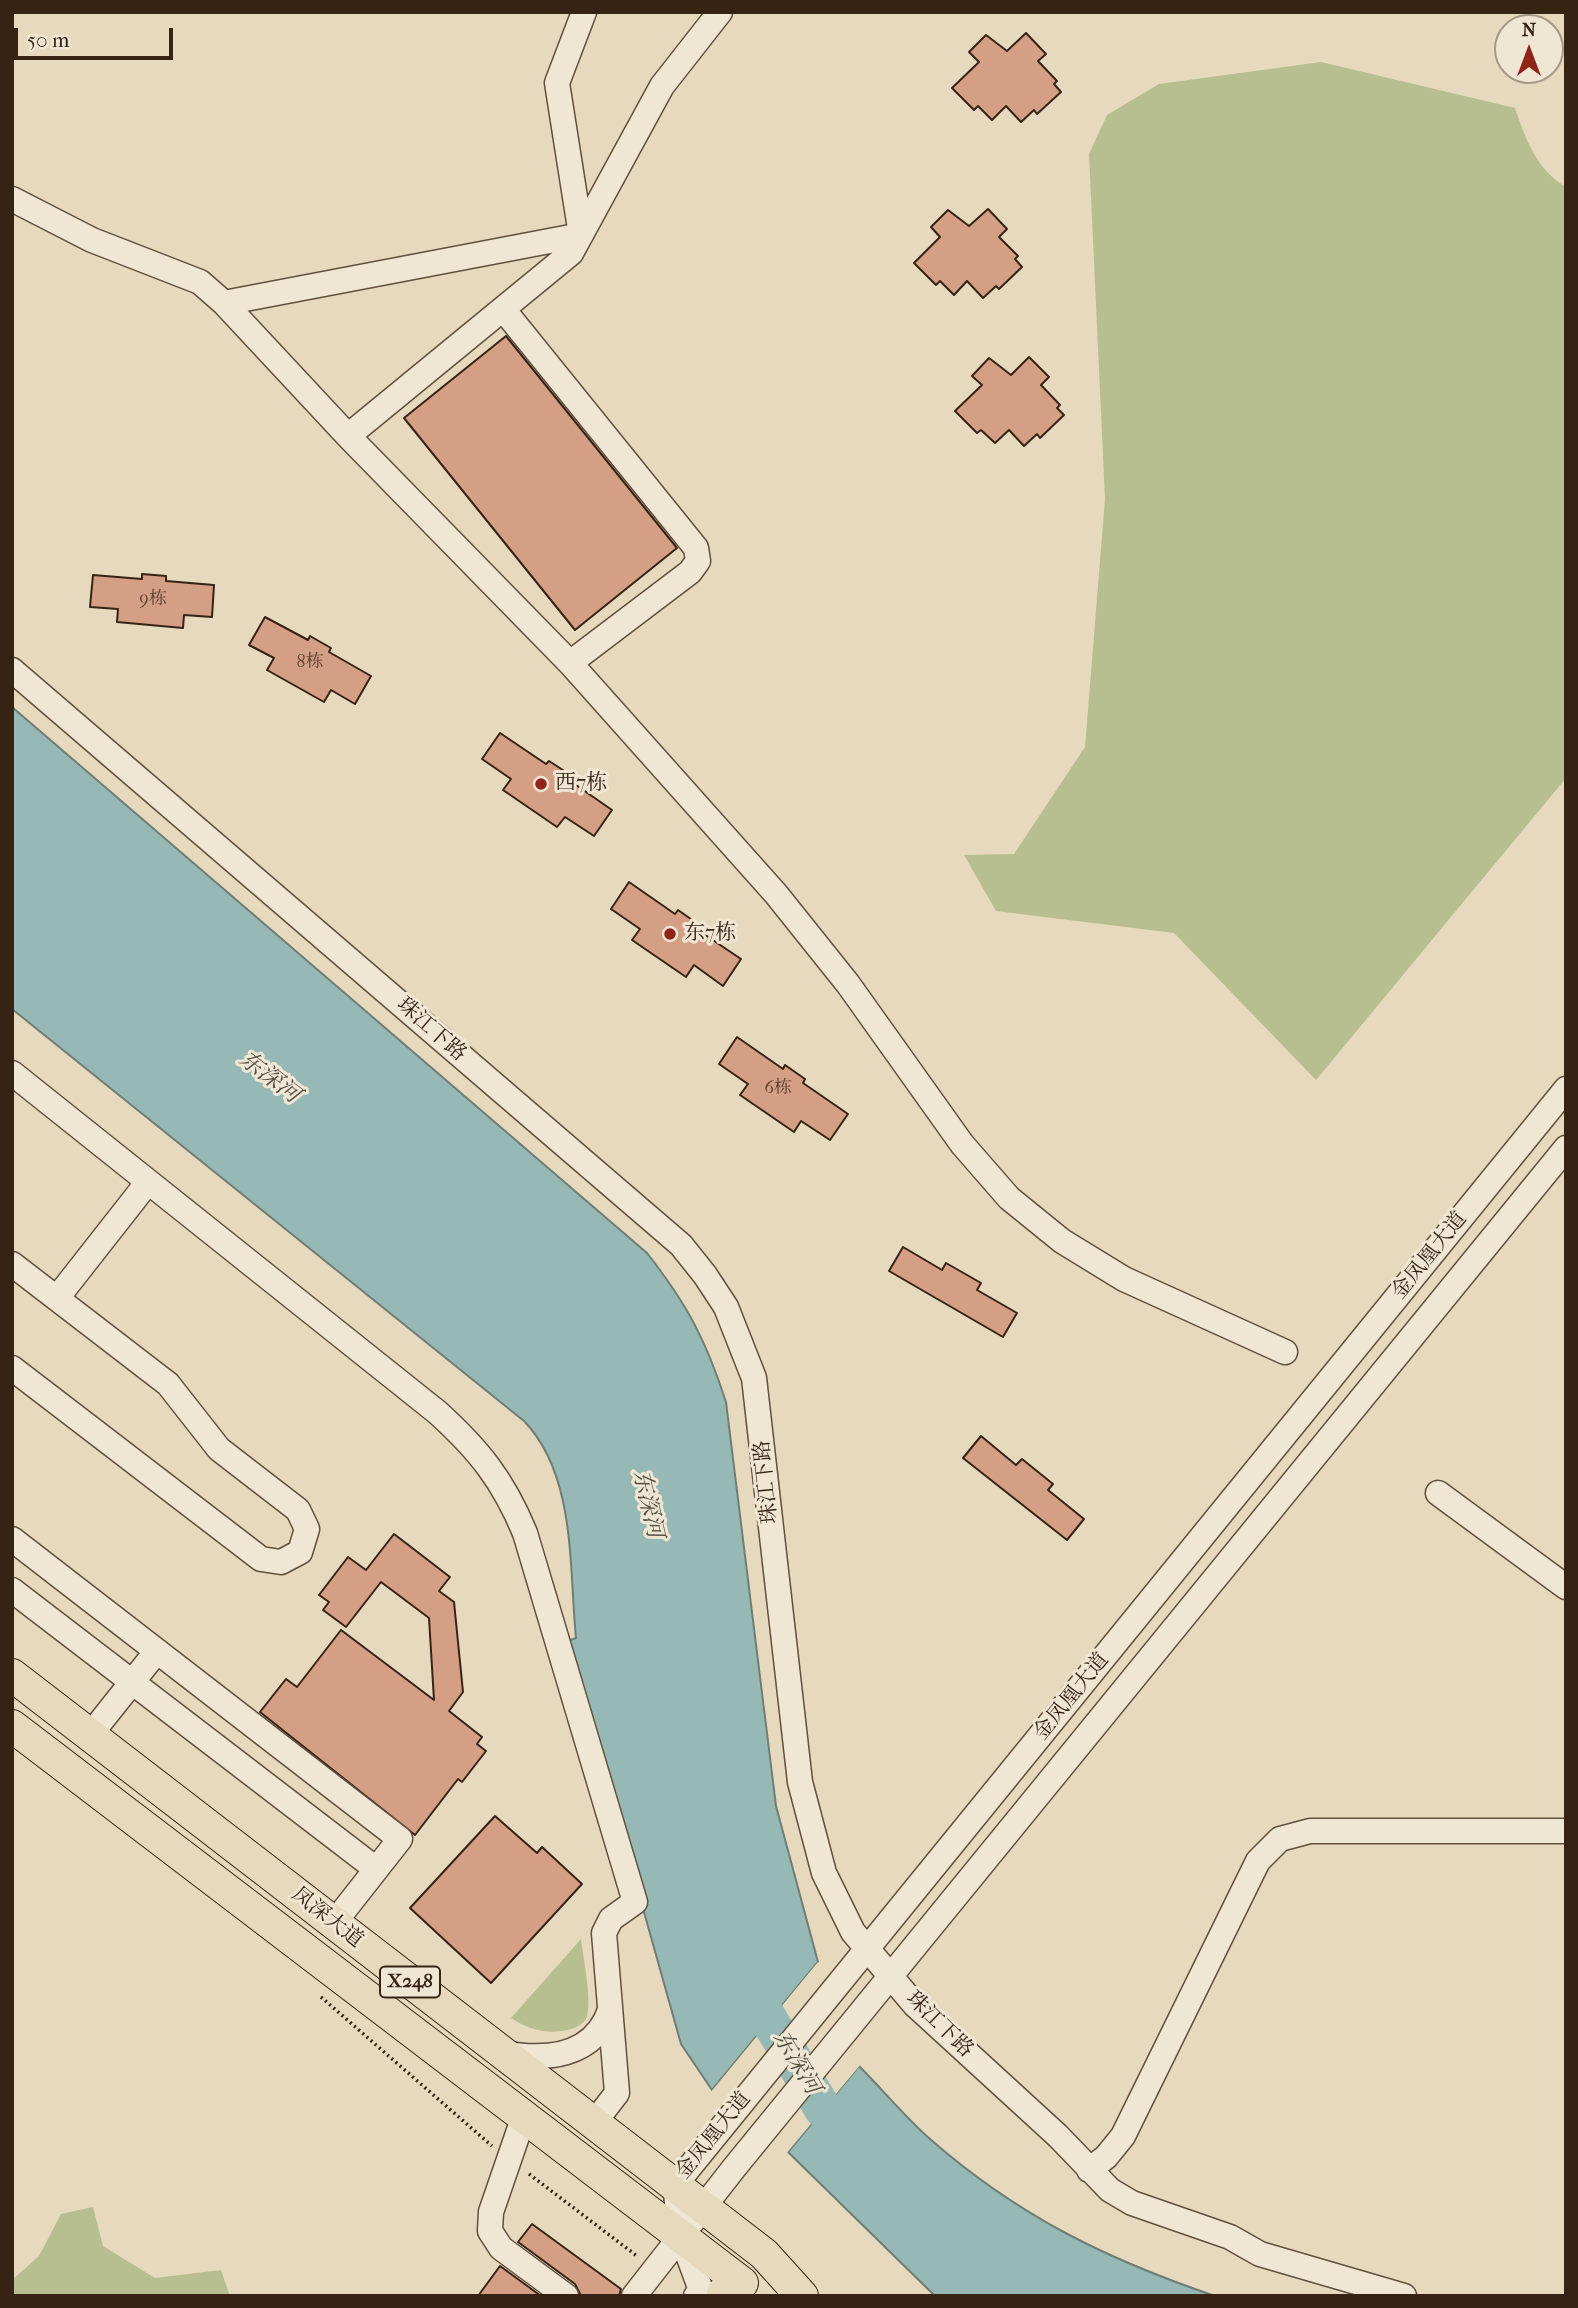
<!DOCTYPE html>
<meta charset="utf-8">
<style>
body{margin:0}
#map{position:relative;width:1578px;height:2308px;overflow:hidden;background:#e6d9bd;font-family:"IM FELL French Canon",serif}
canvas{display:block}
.frame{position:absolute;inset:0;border:14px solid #362314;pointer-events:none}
.north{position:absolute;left:1494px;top:14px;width:70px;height:70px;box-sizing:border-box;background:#efe6d4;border:2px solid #a59887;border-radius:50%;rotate:0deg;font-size:19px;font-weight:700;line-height:28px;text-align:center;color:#362314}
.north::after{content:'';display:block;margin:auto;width:24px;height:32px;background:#8f2418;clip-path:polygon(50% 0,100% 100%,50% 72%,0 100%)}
.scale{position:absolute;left:14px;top:28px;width:159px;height:32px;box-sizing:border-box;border:4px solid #362314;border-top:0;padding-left:9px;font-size:21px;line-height:24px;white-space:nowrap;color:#362314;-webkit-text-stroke:5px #efe6d4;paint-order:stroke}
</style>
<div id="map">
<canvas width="1578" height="2308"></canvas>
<div class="frame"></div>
<div class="north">N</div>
<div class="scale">50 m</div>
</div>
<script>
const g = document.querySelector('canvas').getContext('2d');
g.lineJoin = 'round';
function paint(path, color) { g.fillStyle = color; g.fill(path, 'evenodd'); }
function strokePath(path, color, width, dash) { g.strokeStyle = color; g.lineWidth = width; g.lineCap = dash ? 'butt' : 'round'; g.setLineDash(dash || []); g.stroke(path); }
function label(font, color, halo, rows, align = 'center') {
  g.font = font + ' "IM FELL French Canon","Noto Serif SC",serif'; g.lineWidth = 6; g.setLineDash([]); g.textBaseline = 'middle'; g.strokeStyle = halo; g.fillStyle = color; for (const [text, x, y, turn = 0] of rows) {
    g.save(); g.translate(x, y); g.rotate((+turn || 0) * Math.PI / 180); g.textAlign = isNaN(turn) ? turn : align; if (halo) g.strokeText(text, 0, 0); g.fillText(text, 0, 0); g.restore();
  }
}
const green = new Path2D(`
 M1321,62L1515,108C1526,140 1536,169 1566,187V778L1316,1080L1174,933L996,911L964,855L1014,854L1085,747L1105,499L1089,154L1107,115L1159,84Z
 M581,1939C583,1956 593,2005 586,2019C581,2027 570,2030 562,2031C544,2034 526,2028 511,2018Z
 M93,2207L103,2246L155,2278L221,2270L230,2296H12V2280L39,2256L61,2214Z`);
const water = new Path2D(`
 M12,707L647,1253C687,1304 706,1340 726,1402L776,1806L818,1962L712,2090L681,2044L568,1641L576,1638C569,1567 576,1475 524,1421L12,1009Z
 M859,2066C883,2090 905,2117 930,2139C1018,2216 1106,2259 1215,2296H935L788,2152Z`);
const pier = new Path2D(`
 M818,1962L821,1965L715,2092L710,2093Z
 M856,2064H861L785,2155V2150Z`);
const river = new Path2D(`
 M743,1977L823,2109L861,2143`);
const building = new Path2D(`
 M1026,33L1046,54L1038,61L1057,81L1054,84L1061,92L1037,114L1034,110L1021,122L1006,106L992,120L978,106L974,110L952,88L979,62L969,52L986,35L1007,51Z
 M988,209L1007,229L999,237L1018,256L1015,259L1022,267L999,289L996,286L983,298L967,281L954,295L940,281L936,285L914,263L940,237L931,227L948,210L969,226Z
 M506,336L677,548L575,630L404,418Z
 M1029,357L1049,377L1041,385L1060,405L1057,408L1064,415L1040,438L1037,434L1024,446L1009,430L995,443L981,430L977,433L955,411L982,385L972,376L989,358L1011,375Z
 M142,574L166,576V581L214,585L212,617L184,615L183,628L117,622L118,609L90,607L93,575L142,579Z
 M265,617L308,640L310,636L331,648L329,652L371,676L355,704L331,690L324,702L267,670L274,658L249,645Z
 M500,733L546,764L549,761L569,774L566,778L612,810L594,836L565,817L557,827L503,790L511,779L482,759Z
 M629,882L675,914L678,910L698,924L695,928L741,959L723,986L694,965L686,977L632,940L640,929L611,909Z
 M737,1037L783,1069L785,1065L805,1079L803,1083L848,1114L830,1140L801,1121L794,1132L740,1095L748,1084L719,1064Z
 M903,1247L942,1270L946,1263L981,1283L977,1290L1017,1313L1003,1337L889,1271Z
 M981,1436L1016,1465L1022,1459L1053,1484L1048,1490L1084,1519L1067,1540L963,1458Z
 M394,1534L450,1577L439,1591L454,1602L463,1692L449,1711L482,1737L477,1744L486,1751L462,1782L458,1779L415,1835L260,1712L286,1679L297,1687L341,1630L434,1700L429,1618L381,1582L346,1627L323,1610L329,1602L319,1595L348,1557L366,1570Z
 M495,1816L537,1853L542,1847L582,1884L491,1983L410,1908Z
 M532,2224L621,2289L619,2296H581L575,2284L518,2242Z
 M500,2266L541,2296H478Z`);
const path = new Path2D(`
 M321,1997L492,2146
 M529,2174L637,2256`);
const minor = new Path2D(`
 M12,199L92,240L200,282L224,303L348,436L570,663L776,894L848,984L962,1144L1009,1198L1062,1241L1124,1279L1285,1352
 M224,303L581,235L557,83L584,12
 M503,309L696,548L698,561L690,572L570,663
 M348,436L571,253L662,86L720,12
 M12,670L681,1245L705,1275L726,1307L754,1378L800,1782L824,1873L853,1932L915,2005L1058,2136L1110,2190L1132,2203L1230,2237L1260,2254L1404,2296
 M12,1073L437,1412C479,1450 503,1480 525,1533L635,1902L611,1919L604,1933L617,2093L594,2123
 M12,1264L168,1384L219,1449L298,1510L307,1529L300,1552L281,1562L261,1559L12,1368
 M57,1298L148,1182
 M1438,1493L1566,1587
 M12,1539L400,1839L334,1923
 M12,1590L376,1869
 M90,1735L157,1651
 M502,2053C546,2061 594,2057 610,2010
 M524,2116L491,2212L490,2231L501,2248L566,2296
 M1089,2170L1106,2157L1123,2136L1258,1861L1280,1839L1310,1831H1566
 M634,2296L734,2168L1566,1148
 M696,2296L701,2290L681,2236L675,2185L1566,1089`);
const major = new Path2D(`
 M12,1675L764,2254L802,2296
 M12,1726L742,2283L723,2293L726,2296`);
const markers = [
 [541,784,7,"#8f2418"],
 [670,934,7,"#8f2418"]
];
const numberNames = [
 ["9栋",153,600],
 ["8栋",310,663],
 ["6栋",778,1089]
];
const shields = [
 [410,1982,60]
];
const shieldNames = [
 ["X248",410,1982]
];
const poiNames = [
 ["西7栋",555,784],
 ["东7栋",684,934]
];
const streetNames = [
 ["珠江下路",431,1030,41],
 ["金凤凰大道",1430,1256,-51],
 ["珠江下路",767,1482,-96],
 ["金凤凰大道",1072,1697,-51],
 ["凤深大道",327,1918,38],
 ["珠江下路",939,2025,44],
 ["金凤凰大道",714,2136,-51]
];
const waterNames = [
 ["东深河",269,1078,37],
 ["东深河",647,1504,77],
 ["东深河",796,2063,59]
];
paint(green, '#b7bf90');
paint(water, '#97b9b6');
strokePath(water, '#707d75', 2);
paint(pier, '#e6d9bd');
strokePath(river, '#97b9b6', 38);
paint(building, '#d59f86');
strokePath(building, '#362314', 2);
strokePath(minor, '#62503e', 27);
strokePath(major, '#362314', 34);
strokePath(path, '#362314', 3.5, [2, 3.5]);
strokePath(minor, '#efe6d4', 24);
strokePath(major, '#e6d9bd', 32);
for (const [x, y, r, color] of markers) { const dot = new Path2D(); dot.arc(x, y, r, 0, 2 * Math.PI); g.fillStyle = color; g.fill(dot); strokePath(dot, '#efe6d4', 2.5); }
label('18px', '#5e4230', null, numberNames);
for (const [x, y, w] of shields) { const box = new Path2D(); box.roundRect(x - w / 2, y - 15.5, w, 31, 5); g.fillStyle = '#efe6d4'; g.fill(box); strokePath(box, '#362314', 2); }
label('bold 19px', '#362314', null, shieldNames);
label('21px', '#362314', '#efe6d4', poiNames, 'left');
label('21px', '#362314', '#efe6d4', streetNames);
label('italic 23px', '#535045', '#efe6d4', waterNames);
</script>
